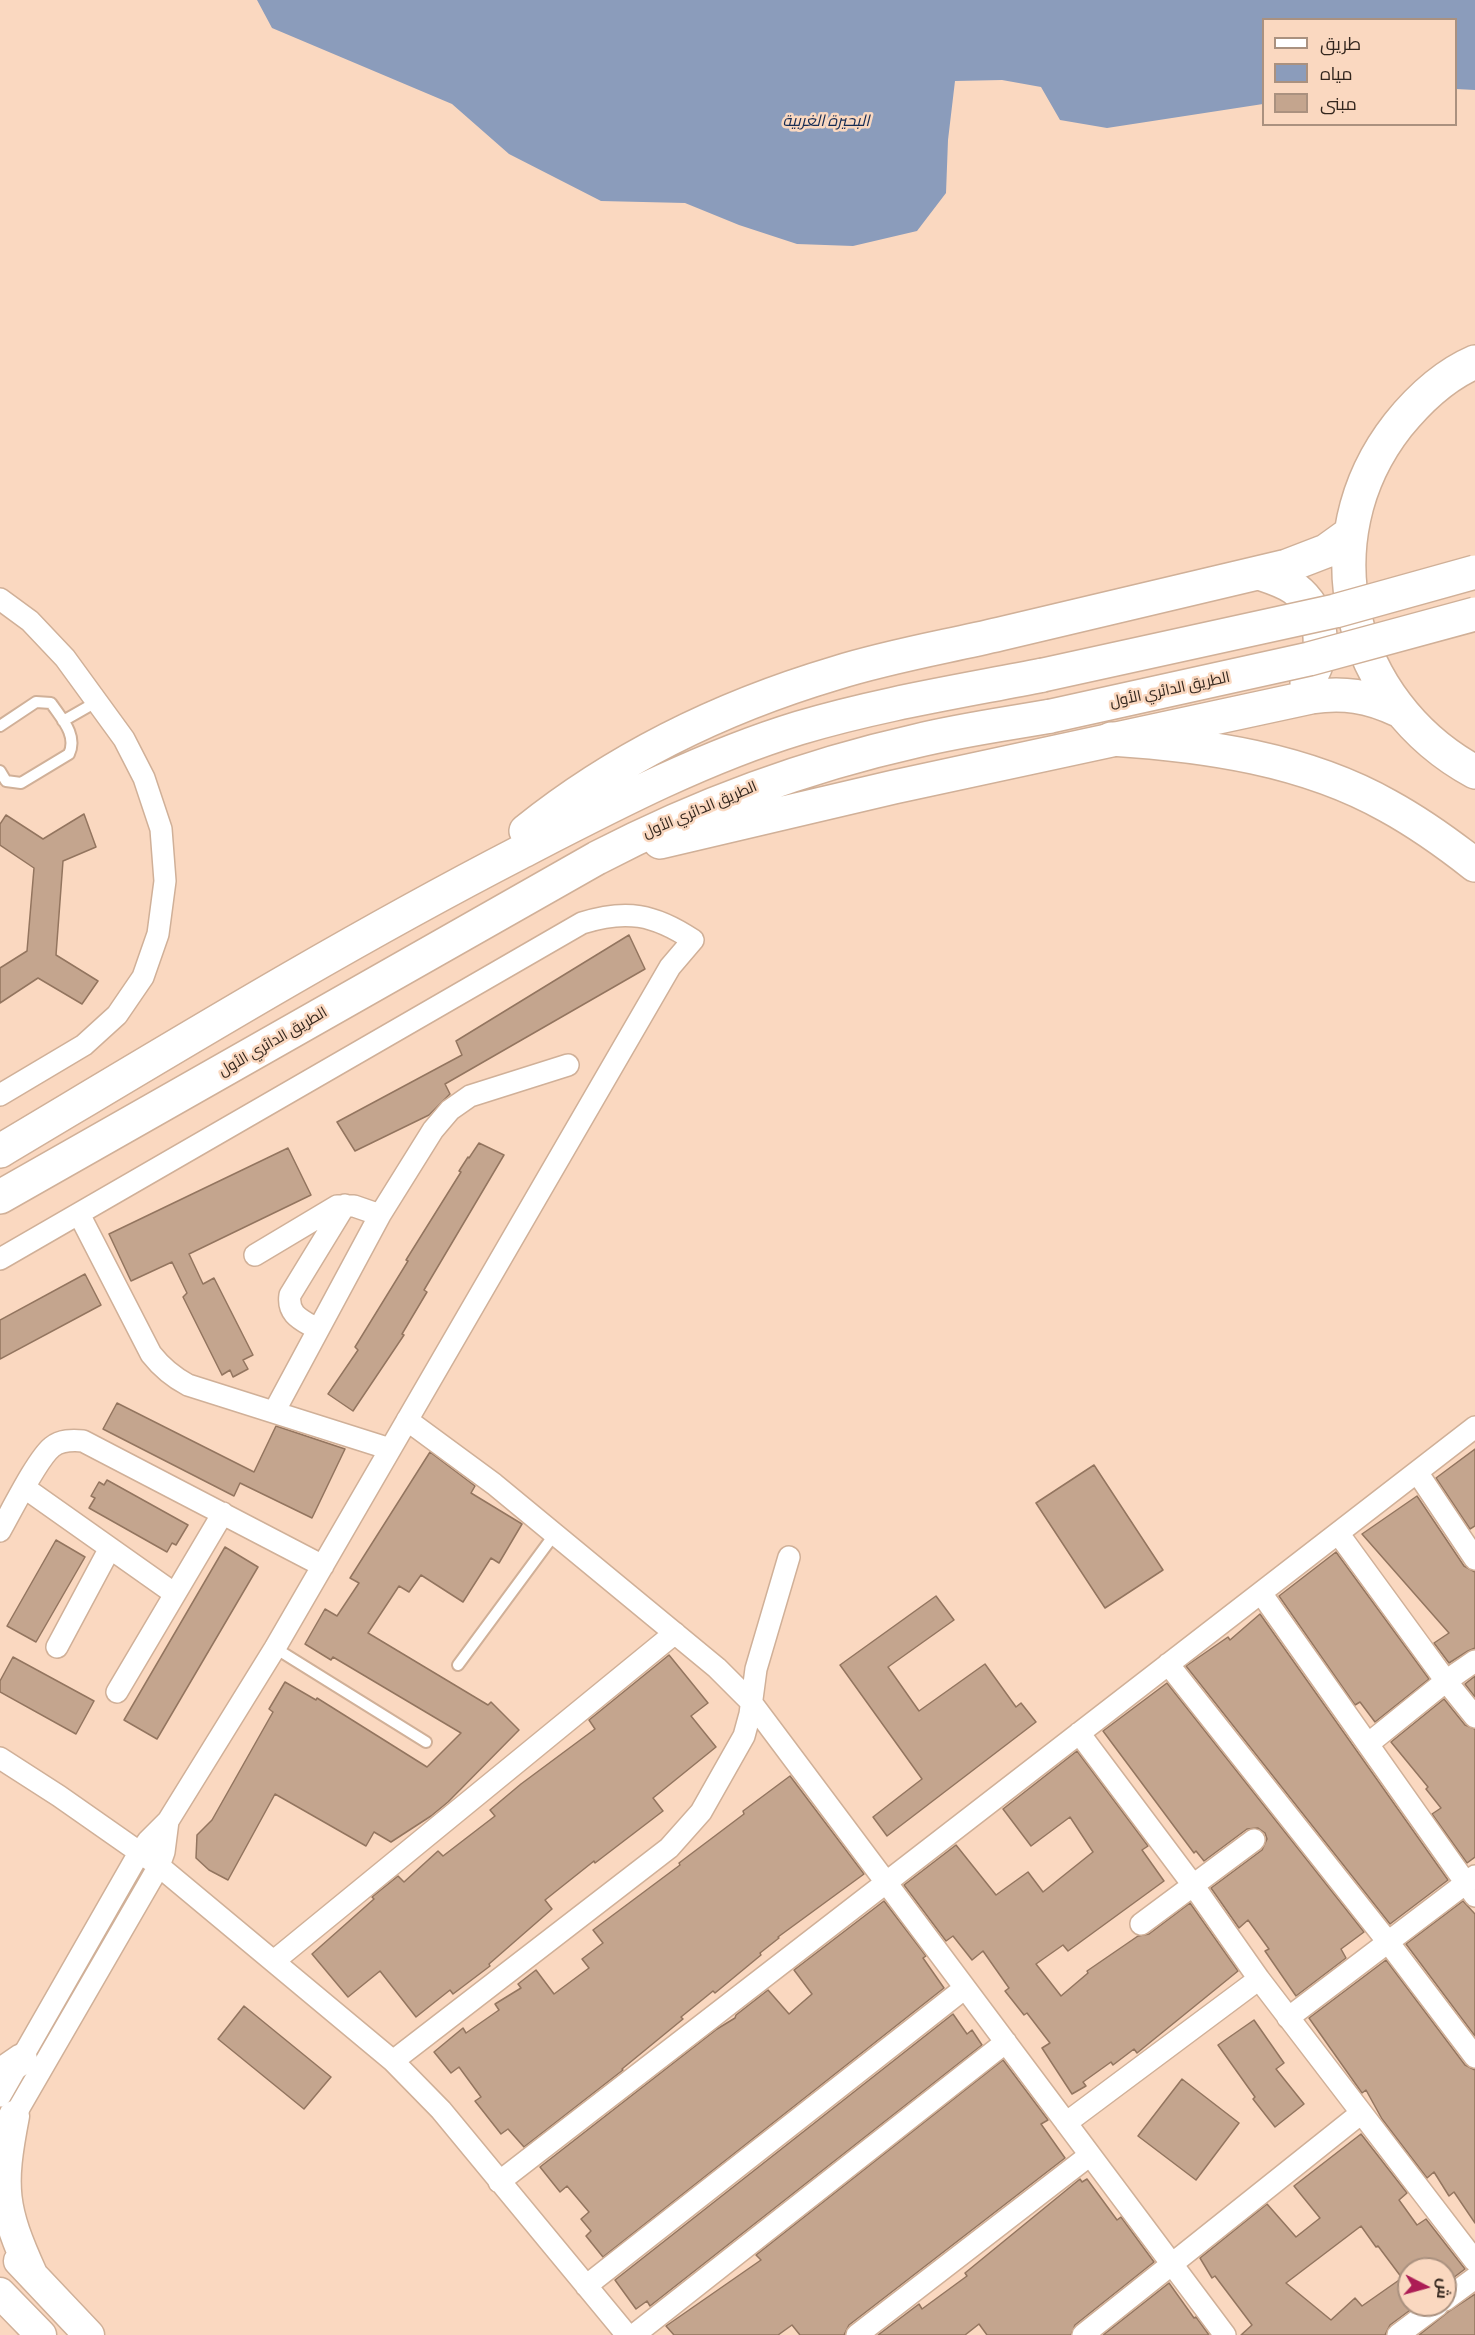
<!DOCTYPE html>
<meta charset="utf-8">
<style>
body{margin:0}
#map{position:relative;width:1475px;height:2335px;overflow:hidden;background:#fad8c0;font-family:Bitter,Cairo,serif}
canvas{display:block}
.legend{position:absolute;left:1262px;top:18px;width:195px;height:108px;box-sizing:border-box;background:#fad8c0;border:2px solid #aa917f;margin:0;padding:8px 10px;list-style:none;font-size:18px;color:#33261d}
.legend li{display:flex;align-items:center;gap:12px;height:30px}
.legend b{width:30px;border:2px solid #aa917f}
.north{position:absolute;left:1397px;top:2257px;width:60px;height:60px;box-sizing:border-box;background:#fad8c0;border:2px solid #aa917f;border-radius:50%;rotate:96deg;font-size:16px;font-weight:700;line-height:24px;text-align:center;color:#33261d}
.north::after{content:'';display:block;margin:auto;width:21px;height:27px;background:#ac1d55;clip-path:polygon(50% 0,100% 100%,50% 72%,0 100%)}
</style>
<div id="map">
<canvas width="1475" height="2335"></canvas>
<ul class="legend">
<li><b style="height:8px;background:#fff"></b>طريق</li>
<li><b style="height:16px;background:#8b9cbb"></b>مياه</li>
<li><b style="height:16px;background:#c4a58e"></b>مبنى</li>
</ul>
<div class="north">ش</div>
</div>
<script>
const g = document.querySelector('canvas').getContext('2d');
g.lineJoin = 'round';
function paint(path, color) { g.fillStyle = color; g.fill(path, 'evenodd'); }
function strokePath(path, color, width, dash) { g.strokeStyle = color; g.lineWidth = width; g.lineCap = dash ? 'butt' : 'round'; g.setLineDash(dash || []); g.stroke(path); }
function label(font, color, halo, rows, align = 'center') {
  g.font = font + ' Bitter,Cairo,serif'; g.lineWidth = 5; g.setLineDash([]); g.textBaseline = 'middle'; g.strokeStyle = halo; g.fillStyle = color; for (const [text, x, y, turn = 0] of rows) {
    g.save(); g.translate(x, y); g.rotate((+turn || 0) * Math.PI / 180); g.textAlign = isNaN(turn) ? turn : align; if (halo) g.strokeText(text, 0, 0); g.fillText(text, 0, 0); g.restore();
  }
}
const water = new Path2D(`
 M257,0H1475V90L1456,89V20H1264L1263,104L1107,128L1060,120L1041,87L1002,80L955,81L948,140L946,193L917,231L853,246L797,244L739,225L685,203L601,201L509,154L452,104L272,28Z`);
const building = new Path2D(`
 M84,814L96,847L63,861L56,955L98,981L82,1004L38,978L0,1003V968L27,951L34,868L0,845V824L6,815L43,839Z
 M629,935L645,969L445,1084L450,1094L429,1115L355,1151L337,1122L462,1055L456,1041Z
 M479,1143L504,1155L424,1290L427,1292L402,1334L404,1335L353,1411L328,1394L358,1350L355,1347L408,1261L406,1260L461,1172L459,1171L468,1157L469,1158Z
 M288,1148L311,1195L189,1254L203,1284L214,1278L253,1355L243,1360L248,1369L233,1377L230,1370L222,1375L183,1297L187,1293L172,1262L131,1281L109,1234Z
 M85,1274L101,1305L0,1359V1320Z
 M117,1403L254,1472L276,1426L345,1449L312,1518L240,1483L234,1496L103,1429Z
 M1475,1449V1526L1470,1529L1436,1478Z
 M430,1452L475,1486L471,1493L522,1524L499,1563L491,1558L463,1602L421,1575L409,1592L399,1586L368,1633L488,1705L491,1702L519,1730L448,1802L431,1816L391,1842L374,1832L366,1846L275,1794L228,1880L209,1870L196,1858L197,1835L212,1820L273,1712L269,1709L285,1682L316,1700L317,1698L427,1767L461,1733L333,1657L331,1660L305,1644L325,1609L337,1616L359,1583L350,1578Z
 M1094,1465L1163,1570L1105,1608L1036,1503Z
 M107,1480L188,1525L176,1545L172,1543L167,1552L89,1508L95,1498L91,1496L99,1482L104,1485Z
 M1417,1496L1464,1566L1475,1572V1648L1468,1651L1449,1663L1434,1643L1449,1633L1362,1534Z
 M56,1540L85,1557L36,1642L7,1626Z
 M225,1547L258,1567L157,1739L124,1720Z
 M1336,1552L1429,1679L1375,1722L1360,1702L1355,1705L1279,1596Z
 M936,1596L954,1620L888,1667L919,1711L985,1664L1016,1707L1021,1703L1036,1722L887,1836L873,1817L922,1779L840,1665Z
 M1260,1614L1448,1880L1390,1924L1186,1666L1228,1637L1230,1640Z
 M669,1655L708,1703L691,1716L716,1747L653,1798L663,1811L595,1863L594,1861L545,1900L552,1909L489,1964L490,1966L453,1994L450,1990L416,2017L380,1971L348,1997L312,1954L374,1899L372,1897L398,1876L404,1882L438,1851L443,1856L495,1816L490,1810L521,1784L595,1729L589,1720Z
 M13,1657L94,1701L76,1734L0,1692V1681Z
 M1475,1676V1697L1465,1684Z
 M1167,1683L1364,1932L1341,1949L1346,1958L1296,1996L1265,1951L1269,1949L1248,1920L1239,1928L1211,1888L1262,1850L1267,1839L1265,1833L1258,1828L1247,1829L1204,1861L1196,1851L1194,1853L1103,1731Z
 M1444,1699L1465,1725L1475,1729V1857L1467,1863L1432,1814L1441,1808L1426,1789L1428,1787L1391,1742Z
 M1077,1751L1148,1846L1142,1850L1164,1881L1068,1951L1063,1945L1036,1964L1061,1996L1088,1973L1087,1971L1138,1936L1149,1934L1190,1903L1238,1971L1137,2053L1134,2049L1113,2065L1111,2062L1083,2082L1086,2086L1072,2094L1042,2048L1050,2043L1027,2013L1024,2015L1005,1991L1009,1988L983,1951L972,1960L953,1936L946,1941L904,1885L956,1845L996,1895L1028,1872L1043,1892L1093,1852L1070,1817L1031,1846L1003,1809Z
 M790,1776L864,1874L778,1937L779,1938L760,1953L761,1955L715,1993L713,1991L681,2017L683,2019L622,2069L623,2070L524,2147L508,2129L501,2134L475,2101L481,2097L459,2067L451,2073L434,2052L463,2028L466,2033L499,2010L495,2004L521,1988L518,1984L536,1970L554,1994L589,1968L582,1959L603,1943L593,1930L680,1865L679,1863L744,1814L743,1811Z
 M884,1901L926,1956L923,1958L944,1988L603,2257L586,2236L591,2231L581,2219L589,2212L567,2186L560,2192L540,2167L717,2029L735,2018L736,2015L768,1990L789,2014L812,1994L794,1970Z
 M1463,1901L1475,1914V2036L1406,1944Z
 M1386,1960L1465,2065L1475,2070V2223L1454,2192L1449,2196L1434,2172L1427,2178L1382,2119L1366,2090L1362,2093L1309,2018Z
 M244,2006L331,2077L304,2109L218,2039Z
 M953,2014L967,2034L972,2030L982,2045L650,2306L647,2301L636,2309L615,2280Z
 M1254,2020L1284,2063L1276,2069L1304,2104L1275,2127L1253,2099L1255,2097L1218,2045Z
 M1003,2060L1048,2120L1041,2124L1065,2158L849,2325L844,2335H800L792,2325L778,2335H674L666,2326L761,2260L756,2255Z
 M1182,2079L1239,2123L1196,2180L1138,2136Z
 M1361,2134L1407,2193L1399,2200L1417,2225L1426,2219L1465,2269L1445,2284V2269H1409V2305H1417L1390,2325L1385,2335H1241L1252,2325L1215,2276L1212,2278L1200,2258L1267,2204L1296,2237L1320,2218L1294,2186ZM1361,2226L1376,2247L1378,2246L1402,2278L1362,2306L1355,2298L1331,2320L1286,2283Z
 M1080,2179L1082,2182L1087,2179L1117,2220L1121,2217L1154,2262L1075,2325L1071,2335H987L979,2324L965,2335H878L919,2304L922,2309L967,2276L965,2273Z
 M1169,2283L1194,2318L1196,2317L1209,2335H1103Z
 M1475,2294V2335H1419L1448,2312Z`);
const service = new Path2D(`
 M63,721L98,701
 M0,726L36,702L51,703C61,718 78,735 69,754L21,783L6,781L0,771
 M275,1648L426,1742
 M458,1665L554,1535`);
const minor = new Path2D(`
 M0,599L30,621L65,658L124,739L144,778L161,829L165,881L158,934L143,977L117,1015L84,1045L0,1095
 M79,1214L151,1354C162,1368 173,1377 188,1385L390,1449
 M255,1255L337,1206H354L380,1215
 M0,1259L582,923C626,909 654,914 693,940L670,967L275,1648L168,1821L148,1841L139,1853L0,2096
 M317,1329C302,1320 287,1315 290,1295L345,1205
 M274,1412L380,1215L433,1130L450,1110L470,1096L568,1065
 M407,1420L494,1484L717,1668L751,1702L1225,2335
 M1417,1472L1475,1559
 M25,1488L175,1594
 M0,1531C11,1512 37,1459 52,1447C61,1440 72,1440 83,1441L323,1566
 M1338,1533L1446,1681L1475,1717
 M1261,1593L1475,1896
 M57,1647L110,1548
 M1168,1664L1388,1942L1475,2057
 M117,1692L223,1513
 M1079,1733L1193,1885L1259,1979L1475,2261
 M1368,1744L1446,1681L1475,1661
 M0,1758L59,1796L159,1866L393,2061L441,2110L627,2335
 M1141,1924L1254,1840
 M274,1961L675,1633
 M1288,2018L1475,1876
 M393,2061L669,1848L701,1812L744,1736L750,1714L756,1669L789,1557
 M1066,2123L1259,1979
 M8,2127L159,1866L164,1852L168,1821
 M499,2182L1475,1427
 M586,2286L965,1988
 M1445,2300L1475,2278
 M634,2335L1006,2042
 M857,2335L1090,2155
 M1083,2335L1360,2114
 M1398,2335L1438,2305`);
const secondary = new Path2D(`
 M0,2074L22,2059
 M14,2116C0,2188 2,2208 32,2274
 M19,2261L89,2335
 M0,2293L41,2335`);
const primary = new Path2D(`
 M1475,362C1445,375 1419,399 1398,425C1307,541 1348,703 1475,772
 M1259,573C1271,577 1284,581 1294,588C1324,611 1328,652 1307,682
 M526,831C617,758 725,706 836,673C890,656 945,647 1000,634C1095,612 1191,589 1287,566L1326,551L1351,533
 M660,842L894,787L1311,697C1343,692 1369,696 1398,710
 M0,1151C171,1049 341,945 519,853C610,806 701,758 799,728C879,704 962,691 1043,675
 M0,1197L597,858C699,805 805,766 916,741C961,730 1006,724 1051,716`);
const trunk = new Path2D(`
 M1111,739C1205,745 1305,759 1388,806C1419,823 1447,843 1475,865`);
const primaryBridge = new Path2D(`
 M1043,675L1335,611L1475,572
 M1051,716L1309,659L1475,614`);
const streetNames = [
 ["الطريق الدائري الأول",1170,690,-12],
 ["الطريق الدائري الأول",700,810,-23],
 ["الطريق الدائري الأول",273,1042,-30]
];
const waterNames = [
 ["البحيرة الغربية",826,122]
];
paint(water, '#8b9cbb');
paint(building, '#c4a58e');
strokePath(building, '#93755f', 1.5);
strokePath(service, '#d0b098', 14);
strokePath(minor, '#d0b098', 24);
strokePath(secondary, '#d0b098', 33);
strokePath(primary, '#d0b098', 36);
strokePath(trunk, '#d0b098', 36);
strokePath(service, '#fff', 10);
strokePath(minor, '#fff', 21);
strokePath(secondary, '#fff', 30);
strokePath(primary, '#fff', 33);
strokePath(trunk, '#fff', 33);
strokePath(primaryBridge, '#d0b098', 36, []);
strokePath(primaryBridge, '#fff', 33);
label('15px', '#33261d', '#fad8c0', streetNames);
label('italic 16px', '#152b53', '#fad8c0', waterNames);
</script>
